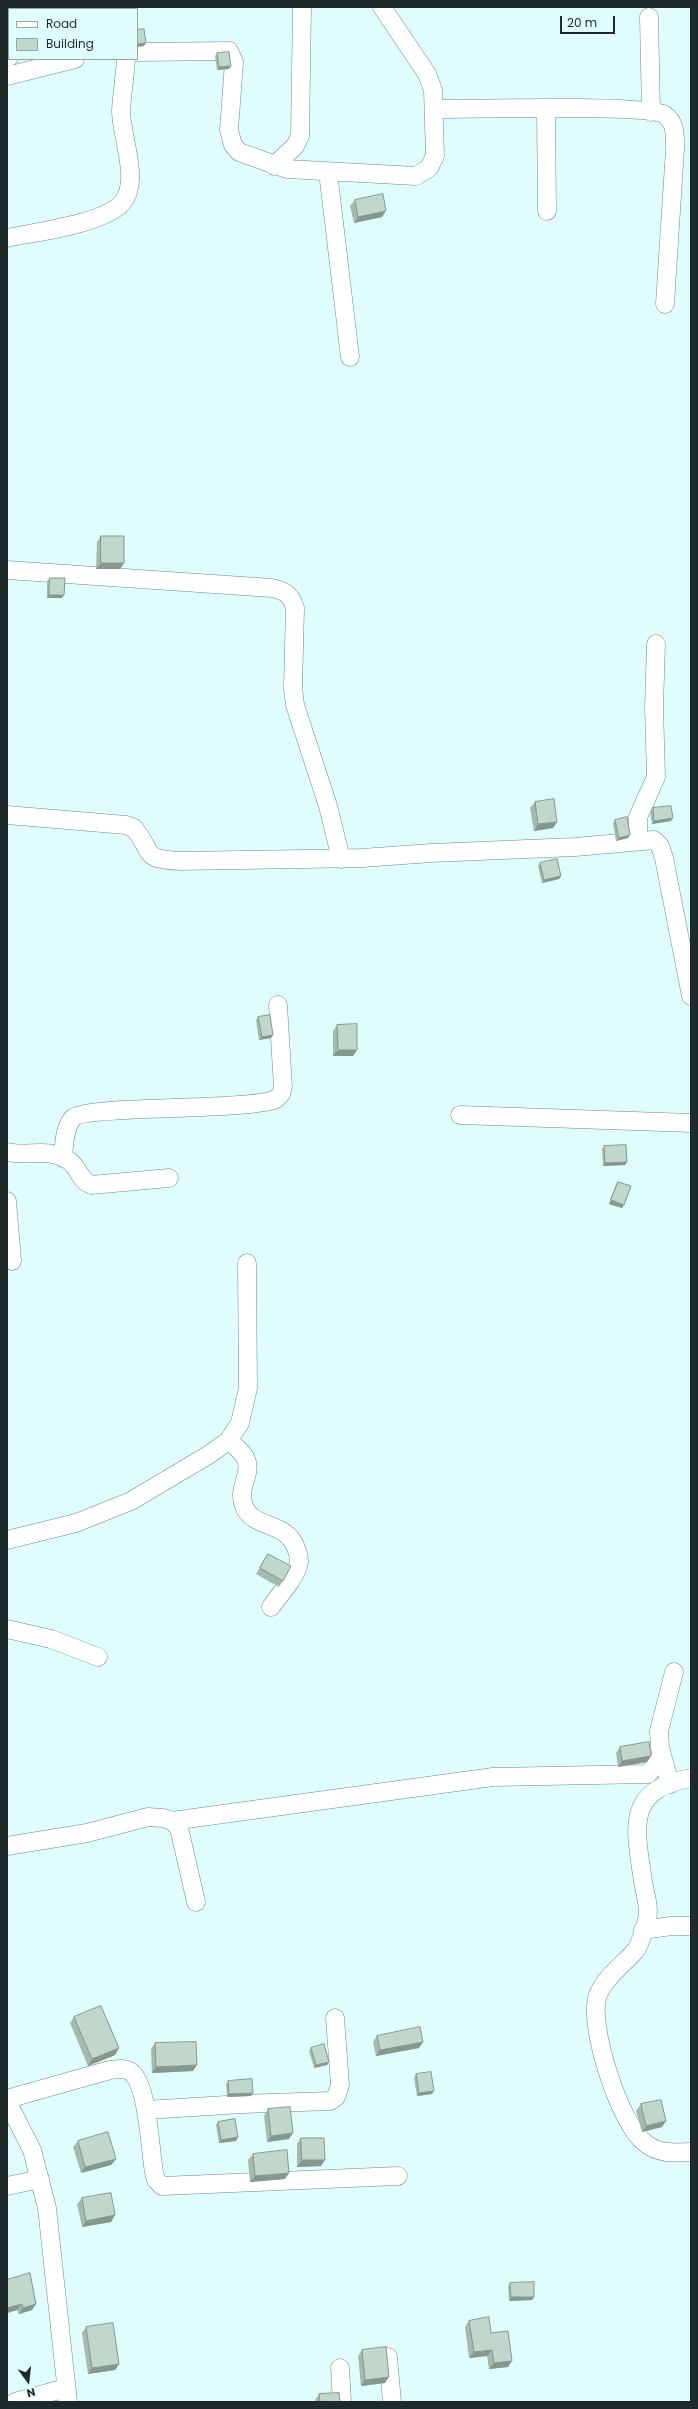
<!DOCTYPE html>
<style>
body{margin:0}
#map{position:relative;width:698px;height:2409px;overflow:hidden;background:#defdfc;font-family:Poppins,sans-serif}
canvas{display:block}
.frame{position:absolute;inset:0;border:8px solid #1f2b2b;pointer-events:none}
.legend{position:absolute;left:8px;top:8px;width:130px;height:52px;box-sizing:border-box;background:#defdfc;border:1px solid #92a9a8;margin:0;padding:5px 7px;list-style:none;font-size:12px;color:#1f2b2b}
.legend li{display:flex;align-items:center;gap:8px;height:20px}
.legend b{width:20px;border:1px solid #92a9a8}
.north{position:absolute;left:8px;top:2361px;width:40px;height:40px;-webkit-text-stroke:3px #defdfc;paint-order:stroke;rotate:165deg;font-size:11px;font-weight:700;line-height:16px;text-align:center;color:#1f2b2b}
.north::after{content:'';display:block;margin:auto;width:14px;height:18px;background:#1f2b2b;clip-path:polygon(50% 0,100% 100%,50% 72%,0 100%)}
.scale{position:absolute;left:560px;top:16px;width:55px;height:18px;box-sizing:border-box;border:2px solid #1f2b2b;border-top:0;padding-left:5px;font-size:12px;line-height:14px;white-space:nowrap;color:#1f2b2b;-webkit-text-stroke:3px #defdfc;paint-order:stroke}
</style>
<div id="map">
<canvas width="698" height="2409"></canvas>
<div class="frame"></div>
<ul class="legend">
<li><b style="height:5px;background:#fff"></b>Road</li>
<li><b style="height:11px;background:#bfd8cb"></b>Building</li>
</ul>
<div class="north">N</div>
<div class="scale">20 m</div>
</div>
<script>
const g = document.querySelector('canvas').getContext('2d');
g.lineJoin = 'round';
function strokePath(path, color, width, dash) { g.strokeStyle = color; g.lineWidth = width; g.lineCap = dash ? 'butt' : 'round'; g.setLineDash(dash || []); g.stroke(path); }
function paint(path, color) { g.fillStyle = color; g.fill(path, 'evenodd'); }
const minor = new Path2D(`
 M649,17L651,112
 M7,51L9,57
 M137,52L229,51L234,62L229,130L233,145L239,152L287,169L416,176L429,168L435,156L433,90L427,74L382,7
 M7,76L75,59
 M435,109C467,109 650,104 665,115C676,123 675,136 675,149L665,304
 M546,109L547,211
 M274,166L295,146L300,136L302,7
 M328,172L350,357
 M7,238C36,232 103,224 122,203C141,182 121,136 121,111C122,93 125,76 126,59
 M7,570L272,588C286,591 291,595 295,608L293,688L295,705L328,806L341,859
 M7,815L126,825L134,828C155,854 140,859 181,861L362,858L431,853L575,847L654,840L660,846L664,858L691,996
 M638,841V817L656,777L654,707L656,644
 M460,1115L691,1123
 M7,1152C29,1157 48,1147 68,1160C79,1167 79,1180 91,1185L169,1178
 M63,1158C64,1146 64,1129 72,1119C84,1104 244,1112 276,1099L281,1094L283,1087L278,1005
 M7,1201L12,1261
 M228,1441C267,1467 234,1480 244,1506C252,1529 287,1521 296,1548C298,1553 300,1561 298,1566C294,1580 279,1595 271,1607
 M7,1540L76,1523L131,1501L210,1454L228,1441L240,1423L248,1388L247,1263
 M7,1629L51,1639L98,1657
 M691,1778C625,1789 635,1828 643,1881C645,1894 650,1907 647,1920C644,1929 641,1944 635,1951C623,1965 605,1977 598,1995C587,2023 620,2125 645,2143C658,2154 675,2153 691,2152
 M670,1784L660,1748L659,1731L674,1672
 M172,1821L493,1777L648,1774L662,1756
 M7,1846L87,1833L148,1817L163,1818L172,1821L179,1828L196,1902
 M643,1930L671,1926H691
 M7,2099L110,2070C119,2069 127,2067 133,2074C148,2090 150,2149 154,2172L156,2180L162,2186L398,2176
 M7,2101L32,2150L47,2208L68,2402
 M146,2110L242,2104L330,2101L336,2097L340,2085L335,2018
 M7,2186L40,2179
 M388,2357L392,2402
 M340,2368L342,2402
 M15,2402L66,2388`);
const wall = new Path2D(`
 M217,53L229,69L217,70L215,56Z
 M355,200L382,217L354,223L350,206Z
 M101,536L124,563L120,569H96L97,542Z
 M50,578L62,598H47V581Z
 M535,802L557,822L553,828L534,831L530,808Z
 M653,808L671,821L652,824L650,811Z
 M615,820L628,838L616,841L613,823Z
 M540,863L561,876L559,879L542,883L538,866Z
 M258,1017L271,1038L259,1040L256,1020Z
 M337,1025L353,1056H333V1031Z
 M604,1146L627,1162L625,1165L603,1166L602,1149Z
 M618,1182L624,1205L622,1208L609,1204L616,1185Z
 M268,1554L283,1581L279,1587L256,1574L264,1560Z
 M620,1747L651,1756L647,1762L618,1767L616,1753Z
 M74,2017L119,2048L115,2055L88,2066L70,2023Z
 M377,2036L419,2048L376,2056L373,2042Z
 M155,2043L193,2071L152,2073L151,2049Z
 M311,2048L329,2062L327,2065L314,2068L309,2051Z
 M416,2074L432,2094L417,2096L414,2078Z
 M228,2081L251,2096L227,2097L226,2084Z
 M641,2104L662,2127L642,2132L636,2111Z
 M268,2109L289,2139L267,2142L264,2116Z
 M218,2122L236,2141L219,2143L216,2125Z
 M301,2138L321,2166L297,2167V2144Z
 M78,2141L116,2159L111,2165L81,2173L73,2147Z
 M253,2154L285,2179L250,2182L248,2160Z
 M82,2198L111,2222L82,2227L77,2204Z
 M7,2280L32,2310L19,2314L17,2310L7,2313Z
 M510,2283L534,2297L532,2300L509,2301L508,2286Z
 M469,2321L491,2333L508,2367L489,2369L487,2356L469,2358L465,2327Z
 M86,2327L119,2364L115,2370L88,2374L82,2333Z
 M362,2350L385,2383L361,2386L358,2356Z
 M319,2394L340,2402H315V2400Z`);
const shadedWall = new Path2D(`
 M146,43L144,46L137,47V44Z
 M231,66L229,69L217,70L219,67Z
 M386,211L382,217L354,223L358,217Z
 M101,563H124L120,569H96Z
 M49,595H64L62,598H47Z
 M673,818L671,821L652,824L654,821Z
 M557,822L553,828L534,831L538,824Z
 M630,835L628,838L616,841L619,838Z
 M561,876L559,879L542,883L544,880Z
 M273,1035L271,1038L259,1040L262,1037Z
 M338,1050H357L353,1056H333Z
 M627,1162L625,1165L603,1166L605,1163Z
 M611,1200L624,1205L622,1208L609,1204Z
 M651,1756L647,1762L618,1767L622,1761Z
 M423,2042L419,2048L376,2056L380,2050Z
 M119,2048L115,2055L88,2066L92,2059Z
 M329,2062L327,2065L314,2068L316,2065Z
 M197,2065L193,2071L152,2073L156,2067Z
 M434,2091L432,2094L417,2096L419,2093Z
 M253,2093L251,2096L227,2097L229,2094Z
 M666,2121L662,2127L642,2132L646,2126Z
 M293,2133L289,2139L267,2142L271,2136Z
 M238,2137L236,2141L219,2143L221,2140Z
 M116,2159L111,2165L81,2173L85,2167Z
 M302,2160H325L321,2166L297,2167Z
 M289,2173L285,2179L250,2182L255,2176Z
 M115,2215L111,2222L82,2227L86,2221Z
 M511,2297H534L532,2300L509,2301Z
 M22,2304L17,2310L7,2313V2308Z
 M36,2304L32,2310L19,2314L23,2308Z
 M492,2350L487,2356L469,2358L474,2352Z
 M512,2361L508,2367L489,2369L494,2363Z
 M119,2364L115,2370L88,2374L92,2368Z
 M389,2377L385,2383L361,2386L365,2380Z`);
const building = new Path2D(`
 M144,29L146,43L137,44V30Z
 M229,52L231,66L219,67L217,53Z
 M383,194L386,211L358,217L355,200Z
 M101,536H124V563H101Z
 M50,578H65L64,595H49Z
 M554,799L557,822L538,824L535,802Z
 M671,806L673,818L654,821L653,808Z
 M627,817L630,835L619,838L615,820Z
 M557,859L561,876L544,880L540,863Z
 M270,1015L273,1035L262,1037L258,1017Z
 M357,1024V1050H338L337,1025Z
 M626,1145L627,1162L605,1163L604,1146Z
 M618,1182L631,1186L624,1205L611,1200Z
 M268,1554L291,1566L283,1581L260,1568Z
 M649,1742L651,1756L622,1761L620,1747Z
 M101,2006L119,2048L92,2059L74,2017Z
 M420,2027L423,2042L380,2050L377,2036Z
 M196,2042L197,2065L156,2067L155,2043Z
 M324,2044L329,2062L316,2065L311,2048Z
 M431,2072L434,2091L419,2093L416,2074Z
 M252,2079L253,2093L229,2094L228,2081Z
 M661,2100L666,2121L646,2126L641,2104Z
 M290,2107L293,2133L271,2136L268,2109Z
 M235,2119L238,2137L221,2140L218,2122Z
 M108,2132L116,2159L85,2167L78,2141Z
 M301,2138H324L325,2160H302Z
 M287,2150L289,2173L255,2176L253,2154Z
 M111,2193L115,2215L86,2221L82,2198Z
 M30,2273L36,2304L23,2308L22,2304L7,2308V2280Z
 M534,2282V2297H511L510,2283Z
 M489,2317L491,2333L508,2331L512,2361L494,2363L492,2350L474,2352L469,2321Z
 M113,2323L119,2364L92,2368L86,2327Z
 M386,2347L389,2377L365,2380L362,2350Z
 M339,2393L340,2402H320L319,2394Z`);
strokePath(minor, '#6d8989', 19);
strokePath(minor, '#fff', 18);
paint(wall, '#a4baaf');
paint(shadedWall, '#86978e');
paint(building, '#bfd8cb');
strokePath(building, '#86978e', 1);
</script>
